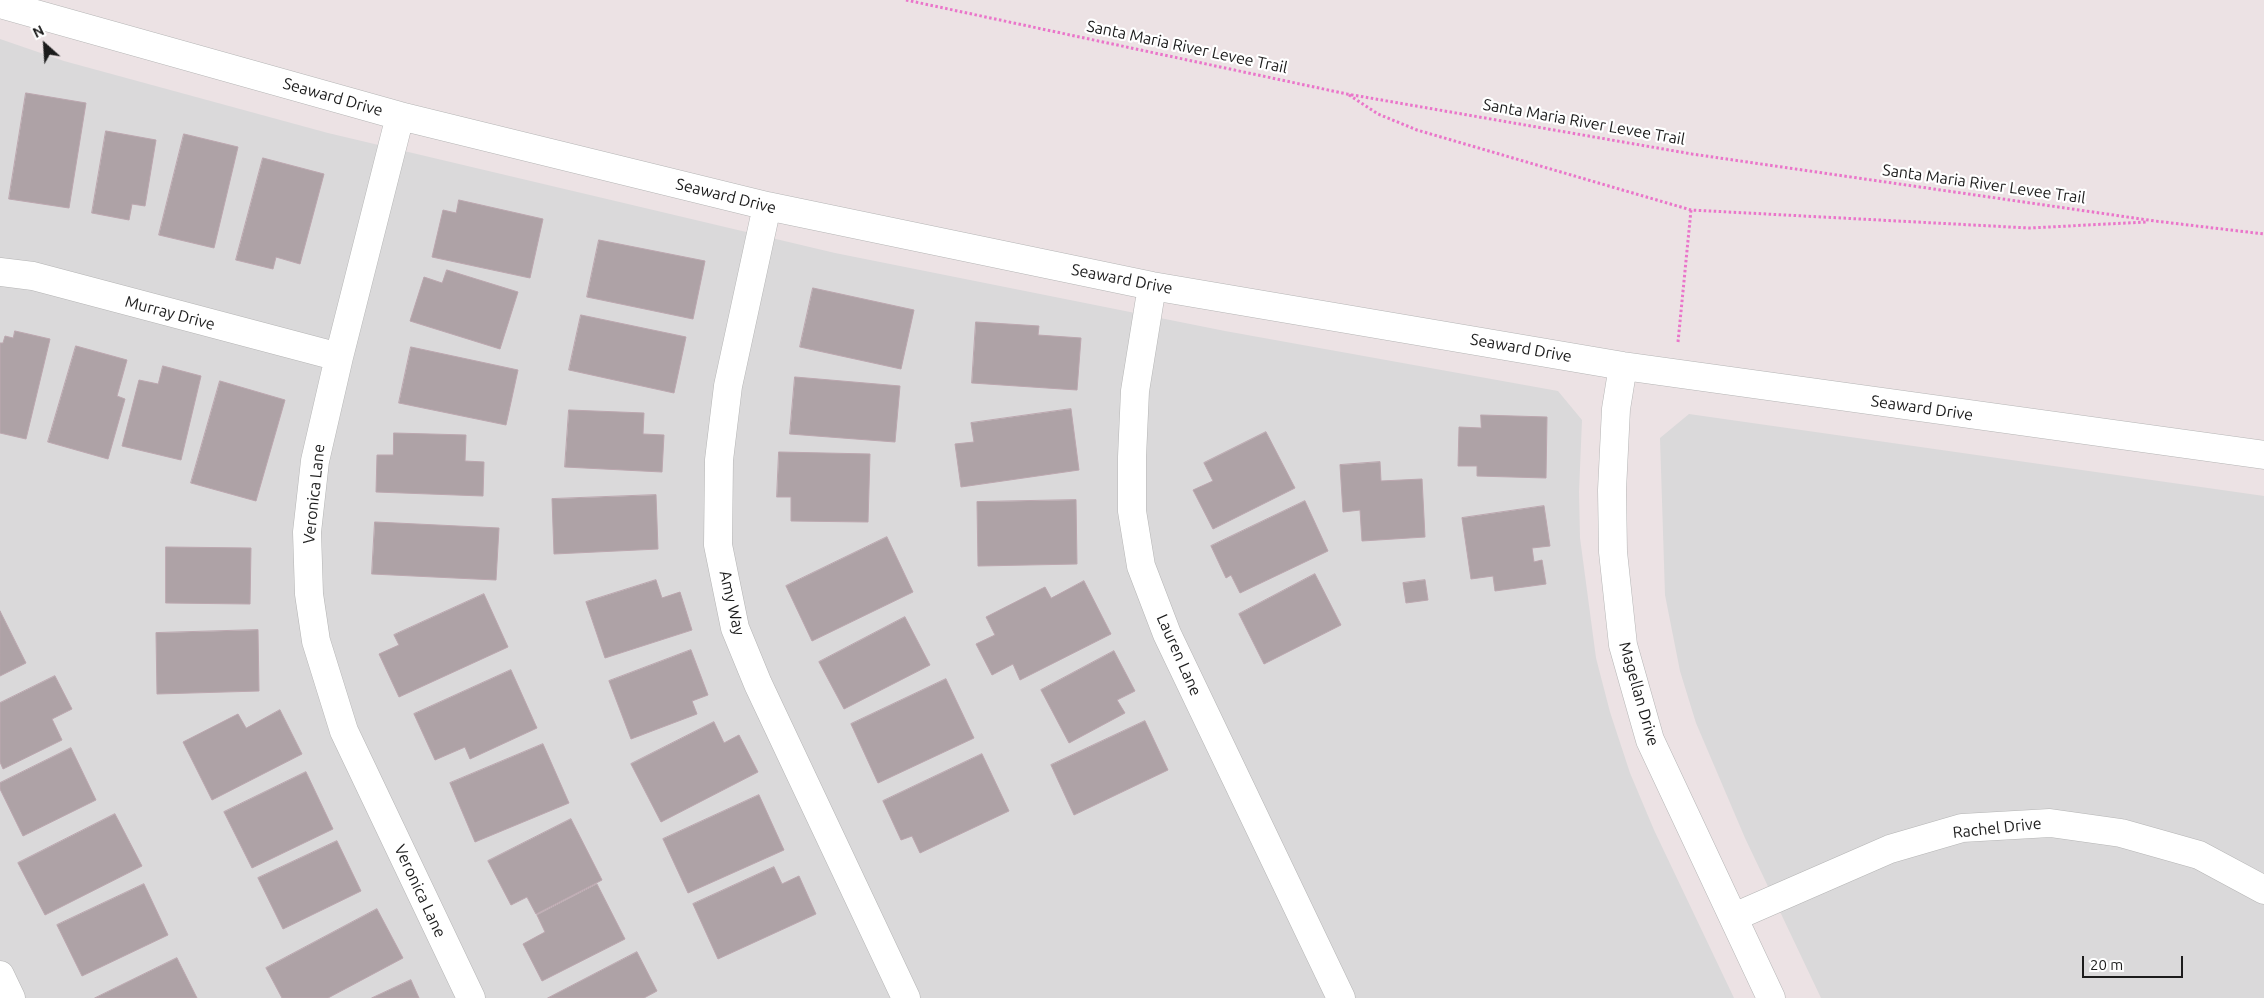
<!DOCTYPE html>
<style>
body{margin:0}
#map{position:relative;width:2264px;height:998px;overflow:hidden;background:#ece2e4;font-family:Ubuntu,sans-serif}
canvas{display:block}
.north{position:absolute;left:20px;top:20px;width:50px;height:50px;-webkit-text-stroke:4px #fff;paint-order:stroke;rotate:334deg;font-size:14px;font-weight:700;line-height:20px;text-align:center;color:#1c1c1c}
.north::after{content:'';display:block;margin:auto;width:18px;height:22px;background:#1c1c1c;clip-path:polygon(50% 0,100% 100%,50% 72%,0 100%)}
.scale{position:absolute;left:2082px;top:956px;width:101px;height:22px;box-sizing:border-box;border:2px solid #1c1c1c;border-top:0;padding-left:6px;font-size:15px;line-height:18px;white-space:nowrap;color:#1c1c1c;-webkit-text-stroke:4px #fff;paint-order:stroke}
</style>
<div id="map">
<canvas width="2264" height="998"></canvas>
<div class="north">N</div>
<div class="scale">20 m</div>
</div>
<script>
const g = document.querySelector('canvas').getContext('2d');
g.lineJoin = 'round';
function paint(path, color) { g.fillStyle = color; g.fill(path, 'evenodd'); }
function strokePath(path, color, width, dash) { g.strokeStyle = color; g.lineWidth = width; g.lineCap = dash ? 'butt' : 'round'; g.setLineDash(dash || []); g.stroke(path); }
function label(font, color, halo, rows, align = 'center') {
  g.font = font + ' Ubuntu,sans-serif'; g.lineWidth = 4.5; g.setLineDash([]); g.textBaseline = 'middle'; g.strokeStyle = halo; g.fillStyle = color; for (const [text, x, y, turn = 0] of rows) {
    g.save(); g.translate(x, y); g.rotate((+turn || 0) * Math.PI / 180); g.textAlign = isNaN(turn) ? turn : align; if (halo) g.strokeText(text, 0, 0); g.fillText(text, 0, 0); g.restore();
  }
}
const residential = new Path2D(`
 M0,39L64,61L328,133L835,253L1225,331L1558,391L1582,420L1579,492L1580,538L1596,658L1610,712L1630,773L1654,830L1734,998H0Z
 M1689,414L2264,496V998H1821L1745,838L1696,723L1680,671L1665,595L1660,438Z`);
const building = new Path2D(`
 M26,93L86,103L69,208L9,199Z
 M106,131L156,140L145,206L132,204L129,220L92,213Z
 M184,134L238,147L214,248L159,235Z
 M263,158L324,174L300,264L276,257L273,269L236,260Z
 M459,200L543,219L530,278L432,257L443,210L456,213Z
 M599,240L705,261L693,319L587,297Z
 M447,270L518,292L500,349L410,321L424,277L442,283Z
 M813,288L914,310L901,369L800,347Z
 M581,315L686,337L674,393L569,370Z
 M976,322L1039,326L1038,335L1081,338L1077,390L972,383Z
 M15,331L50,339L26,439L0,433V343H3L5,336L13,338Z
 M76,346L127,360L117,396L125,399L108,459L48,442Z
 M411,347L518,370L506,425L399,403Z
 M163,366L201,376L181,460L122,446L139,380L158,384Z
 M795,377L900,386L895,442L790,434Z
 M220,381L285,400L256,501L191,483Z
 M1071,409L1079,470L961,487L955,444L974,442L971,423Z
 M569,410L644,413L643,434L664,435L662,472L565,467Z
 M1481,415L1547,417L1546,478L1477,476V466H1458L1459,427L1481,428Z
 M1266,432L1295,488L1213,529L1193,490L1213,481L1204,463Z
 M394,433L466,435L465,461L484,462L483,496L376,492L377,455H393Z
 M779,452L870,454L868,522L791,521V497H777Z
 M1380,462L1381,481L1422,479L1425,537L1362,541L1360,510L1343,512L1340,465Z
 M656,495L658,549L554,554L552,499Z
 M1076,500L1077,564L978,566L977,502Z
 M1305,501L1328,551L1240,593L1231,575L1226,578L1211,546Z
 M1544,506L1550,546L1532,548L1534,562L1542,560L1546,584L1495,591L1493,576L1471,579L1462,518Z
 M375,522L499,528L496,580L372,574Z
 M887,537L913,592L812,641L786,586Z
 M166,547L251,548L250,604L166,603Z
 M1315,574L1341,625L1264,664L1239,614Z
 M656,580L662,598L680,592L692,630L605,658L586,602Z
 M1425,580L1428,600L1406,603L1403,583Z
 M1084,581L1111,634L1020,680L1013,664L992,675L976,644L995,635L986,617L1045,587L1051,598Z
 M484,594L508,647L399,697L379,654L399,645L394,635Z
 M0,611L26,663L0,676Z
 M905,617L930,665L844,709L819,662Z
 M258,630L259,691L157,694L156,633Z
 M691,650L708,695L692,701L697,714L631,739L609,681Z
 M1114,651L1135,691L1117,700L1125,713L1069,743L1041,690Z
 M511,670L537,728L470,759L465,747L435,760L414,714Z
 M55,676L72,709L52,719L62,740L3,769L0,762V703Z
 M946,679L974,738L878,783L851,724Z
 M280,710L302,754L212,800L183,742L238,714L246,728Z
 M1145,721L1168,770L1074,815L1051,765Z
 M714,722L724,743L739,735L758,772L661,822L631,764Z
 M543,744L569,803L475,842L450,783Z
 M71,748L96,800L23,836L0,789V783Z
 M982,754L1009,811L920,853L912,836L901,840L883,801Z
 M306,772L333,829L252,868L224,812Z
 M759,795L784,850L688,893L663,839Z
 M115,814L142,866L45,915L18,863Z
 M571,819L602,880L536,914L527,897L511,905L488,861Z
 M337,841L361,891L283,929L258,878Z
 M774,867L782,884L799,876L816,914L718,959L693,904Z
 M144,884L168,935L82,976L57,925Z
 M597,884L625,939L542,981L523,944L545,932L537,915Z
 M377,909L403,958L328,998H282L266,968Z
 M637,952L657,991L644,998H548Z
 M177,958L197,998H95Z
 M411,980L419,998H372Z`);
const path = new Path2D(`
 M906,0L1347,94L1692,154L2155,221L2264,234
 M1349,95L1378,114L1417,130L1691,210L2029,228L2147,222
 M1678,342L1691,210`);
const minor = new Path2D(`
 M0,4L400,116L767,206L1152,286L1623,366L2264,455
 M400,116L339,357L315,461L307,532L309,594L316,641L344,731L471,998
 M767,206L728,386L719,460L718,545L735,628L758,684L906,998
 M0,272L33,276L339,357
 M1152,286L1135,391L1132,457V511L1141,566L1167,634L1341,998
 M1623,366L1616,409L1612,490L1613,552L1623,645L1650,740L1771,998
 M1734,917L1890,849L1962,828L2050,823L2121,833L2199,855L2264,890
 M0,975L11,998`);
const streetNames = [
 ["Santa Maria River Levee Trail",1187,47,12],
 ["Seaward Drive",333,97,16],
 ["Santa Maria River Levee Trail",1584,122,10],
 ["Santa Maria River Levee Trail",1984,184,8],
 ["Seaward Drive",726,196,14],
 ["Seaward Drive",1122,279,11],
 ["Murray Drive",170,313,15],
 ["Seaward Drive",1521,348,10],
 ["Seaward Drive",1922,408,8],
 ["Veronica Lane",314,494,-84],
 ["Amy Way",732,603,77],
 ["Lauren Lane",1179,655,66],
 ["Magellan Drive",1639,694,74],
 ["Rachel Drive",1997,828,-6],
 ["Veronica Lane",420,891,65]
];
paint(residential, '#dad9da');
paint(building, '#aea2a6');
strokePath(building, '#bca7af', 1);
strokePath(minor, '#b5b5b5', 29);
strokePath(path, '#ea75ca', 3, [2.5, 2.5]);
strokePath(minor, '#fff', 28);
label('16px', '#1c1c1c', '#fff', streetNames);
</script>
